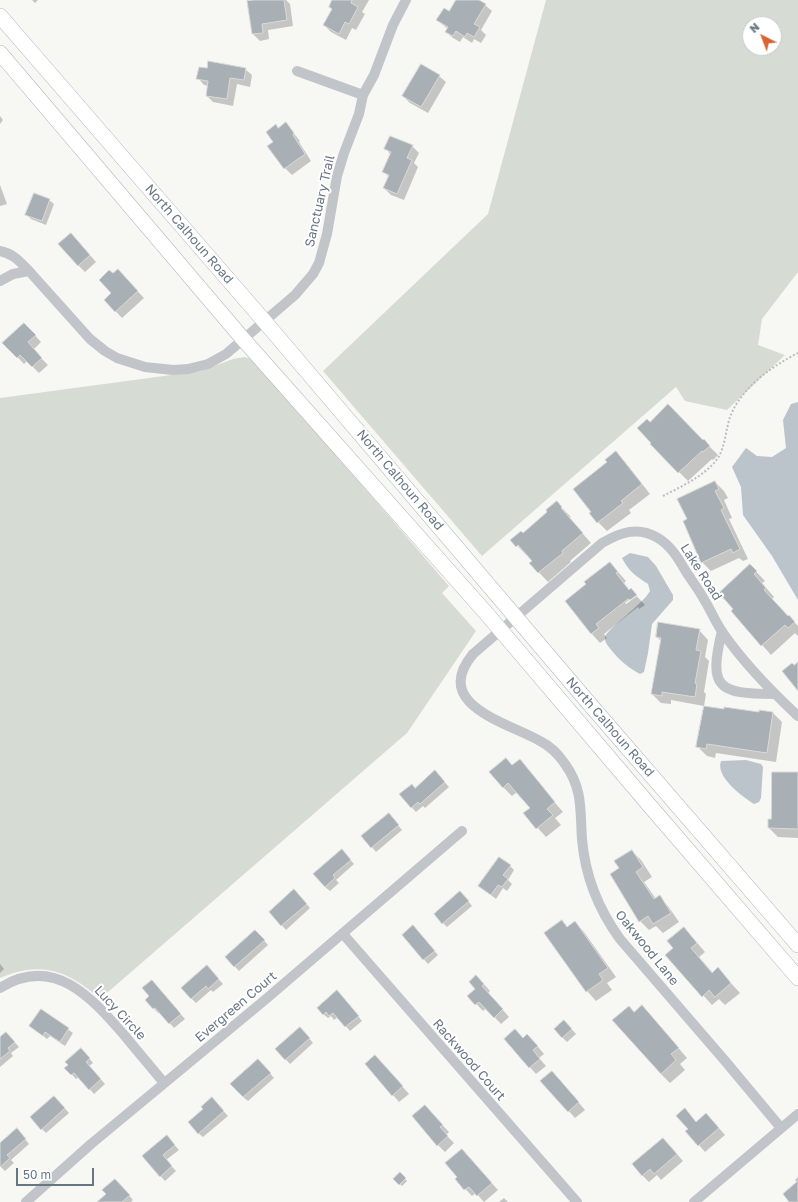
<!DOCTYPE html>
<style>
body{margin:0}
#map{position:relative;width:798px;height:1202px;overflow:hidden;background:#f7f7f4;font-family:"Golos Text",sans-serif}
canvas{display:block}
.north{position:absolute;left:742px;top:16px;width:40px;height:40px;box-sizing:border-box;background:#fff;border:1px solid #c3c8ce;border-radius:50%;rotate:318deg;font-size:11px;font-weight:700;line-height:16px;text-align:center;color:#687684}
.north::after{content:'';display:block;margin:auto;width:14px;height:18px;background:#d86433;clip-path:polygon(50% 0,100% 100%,50% 72%,0 100%)}
.scale{position:absolute;left:16px;top:1168px;width:78px;height:18px;box-sizing:border-box;border:2px solid #687684;border-top:0;padding-left:5px;font-size:12px;line-height:14px;white-space:nowrap;color:#687684;-webkit-text-stroke:3px #fff;paint-order:stroke}
</style>
<div id="map">
<canvas width="798" height="1202"></canvas>
<div class="north">N</div>
<div class="scale">50 m</div>
</div>
<script>
const g = document.querySelector('canvas').getContext('2d');
g.lineJoin = 'round';
function paint(path, color) { g.fillStyle = color; g.fill(path, 'evenodd'); }
function strokePath(path, color, width, dash) { g.strokeStyle = color; g.lineWidth = width; g.lineCap = dash ? 'butt' : 'round'; g.setLineDash(dash || []); g.stroke(path); }
function label(font, color, halo, rows, align = 'center') {
  g.font = font + ' "Golos Text",sans-serif'; g.lineWidth = 4; g.setLineDash([]); g.textBaseline = 'middle'; g.strokeStyle = halo; g.fillStyle = color; for (const [text, x, y, turn = 0] of rows) {
    g.save(); g.translate(x, y); g.rotate((+turn || 0) * Math.PI / 180); g.textAlign = isNaN(turn) ? turn : align; if (halo) g.strokeText(text, 0, 0); g.fillText(text, 0, 0); g.restore();
  }
}
const green = new Path2D(`
 M546,0H798V272L762,319L758,345L785,355L727,410L685,401L676,387L482,556L323,371L488,214ZM750,24H774V48H750Z
 M244,357L249,358L255,361L449,586L442,593L476,631L407,733L100,999C69,971 41,960 0,978V398L201,371L233,359Z`);
const water = new Path2D(`
 M798,402V600L772,556L743,515L741,487L732,467L746,448L757,456L772,457L786,448L783,420L791,404Z
 M630,553L648,557L656,566L673,595V600L652,624L648,653L644,672L640,674C629,668 620,661 612,651C609,647 604,642 605,637C607,629 643,604 650,591L648,584C636,576 629,572 622,558Z
 M746,760L761,764L763,767L761,798L759,802L754,804C743,797 715,777 721,761Z`);
const shadow = new Path2D(`
 M32,0H38L35,3Z
 M261,0H286L290,4L293,26L268,30L269,39L260,41L253,34Z
 M333,0H369L362,12L365,14L356,30L352,28L346,40L331,32L324,25L333,9Z
 M457,0H478L485,5L492,11L481,30L486,35L481,43L474,39L472,43L463,37L460,42L453,38L446,32L448,29L437,20L449,13Z
 M245,69L252,75L250,87L237,84L233,106L213,102L207,96L208,86L204,85L198,78Z
 M439,76L446,82L428,113L410,103L403,96Z
 M0,116L3,120L0,124Z
 M286,124L300,141L299,142L311,161L292,175L285,168L275,142Z
 M412,146L419,153L414,163L418,167L404,200L391,195L384,188L389,177L384,172L391,155L386,149Z
 M0,185L7,204L0,206Z
 M49,200L54,204L46,225L31,219L27,215Z
 M78,241L96,262L85,272L78,265Z
 M124,277L144,298L122,318L105,300L113,293Z
 M31,331L41,342L33,350L48,365L39,373L27,361L24,364L4,343Z
 M650,423L704,441L718,455L713,460L712,459L688,481L651,444Z
 M616,453L625,462L650,494L629,510L631,513L607,531L598,522L608,463Z
 M715,482L724,491L728,498L724,500L732,518L729,519L748,559L743,561L739,558L711,571L702,562L688,520Z
 M556,502L571,517L569,518L591,543L570,561L571,562L548,582L531,564L534,561L528,554L526,555L512,540L523,534L549,512Z
 M610,563L626,581L624,583L630,591L631,590L645,605L639,609L638,607L604,634L607,638L600,643L591,633ZM635,595L637,596L626,604L625,603Z
 M750,565L765,581L762,583L774,597L772,599L798,626V636L795,633L771,655L732,611L735,609Z
 M699,630L708,640L705,657L709,661L704,692L706,694L704,706L671,700V704L661,703L652,694L662,642L657,637Z
 M760,713H773L782,722L776,762L716,753L715,758L707,756L698,747Z
 M520,760L544,788L543,789L563,812L555,818L561,825L546,837L524,813L531,808L517,792L512,796L503,787Z
 M798,773V838L778,837L769,828V820H772Z
 M439,776L449,787L425,808L423,806L416,812L400,795L415,789Z
 M393,819L402,830L376,852L363,836Z
 M632,851L641,860L652,877L644,882L656,899L659,897L668,906L679,922L663,933L656,926L649,930L640,921L620,868Z
 M346,855L354,864L336,880L339,883L330,891L325,887Z
 M510,866L514,870L508,880L512,884L507,891L503,888L496,899L479,886Z
 M299,895L310,908L286,930L270,912Z
 M465,897L472,906L447,927L443,923Z
 M562,922L568,928L575,922L584,932L616,977L607,983L612,990L596,1001L587,991L546,933Z
 M417,931L438,955L428,964L403,935Z
 M259,935L268,945L239,971L226,957Z
 M693,938L705,952L699,957L713,973L718,969L740,993L725,1005L719,999L712,1005L667,955Z
 M0,964L4,969L0,973Z
 M211,971L223,984L213,992L211,990L196,1003L191,998Z
 M483,983L490,991L488,993L509,1017L501,1024L486,1008L483,1011L469,996Z
 M156,986L185,1019L174,1028L160,1012L158,1013L146,1000L150,996Z
 M342,996L362,1021L350,1031L338,1017L334,1020L331,1016L328,1018L323,1014Z
 M41,1010L73,1033L65,1046L50,1036L47,1039L30,1026Z
 M635,1013L651,1016L687,1058L680,1064L685,1070L670,1083L661,1074Z
 M568,1025L576,1034L567,1042L562,1037Z
 M515,1030L524,1039L534,1042L544,1054L539,1058L546,1066L536,1074L505,1039Z
 M304,1032L313,1043L290,1064L276,1049Z
 M10,1037L19,1047L11,1053L13,1056L0,1067V1039Z
 M85,1053L93,1063L89,1066L105,1084L94,1094L79,1077L76,1079L66,1068Z
 M382,1063L409,1094L399,1102L393,1095Z
 M263,1065L274,1078L248,1101L243,1097Z
 M559,1079L585,1110L575,1118L542,1081Z
 M58,1101L69,1113L46,1133L42,1129Z
 M216,1103L228,1116L203,1137L198,1133Z
 M685,1110L697,1123L713,1121L725,1135L705,1152L699,1145L689,1129Z
 M431,1113L449,1132L446,1135L454,1143L445,1152L438,1145Z
 M21,1134L29,1144L11,1160L14,1163L5,1171L0,1166V1144Z
 M171,1141L179,1150L166,1160L176,1171L165,1181L143,1156Z
 M670,1146L683,1161L661,1180L657,1175L649,1182L642,1175Z
 M468,1157L498,1190L484,1202L476,1193L472,1196L456,1179L459,1177Z
 M400,1173L407,1181L402,1186L395,1179Z
 M798,1177V1202H791L797,1183L795,1180Z
 M120,1185L133,1200L131,1202H99Z
 M504,1198L508,1202H499Z`);
const building = new Path2D(`
 M254,0H284L287,20L262,24L263,33L252,34L247,1Z
 M332,0H352L351,3L358,7L349,24L345,22L339,34L323,25L332,9L329,7Z
 M456,0H479L486,4L474,24L480,27L474,37L467,33L465,37L456,31L453,36L445,32L448,27L436,20L444,8L449,11Z
 M208,61L246,68L244,80L230,78L227,99L206,96L208,81L196,79L199,67L207,68Z
 M421,64L440,75L421,107L402,96Z
 M286,122L294,133L293,135L305,154L284,169L267,146L273,142L266,132L276,124L278,128Z
 M390,136L413,145L407,158L412,160L397,194L383,188L389,175L382,172L391,152L384,149Z
 M34,193L50,199L42,221L25,215Z
 M71,233L90,255L78,266L58,244Z
 M118,269L138,291L115,312L104,300L111,293L99,280L109,270L113,273Z
 M24,323L36,335L28,342L42,358L32,367L20,355L17,358L2,343Z
 M668,404L703,440L704,439L710,446L703,452L702,451L678,473L650,444L651,443L637,428L647,419L650,422Z
 M616,451L642,484L621,501L623,503L597,523L589,513L591,512L573,489L607,462L605,460Z
 M715,481L719,489L715,491L724,508L721,510L740,549L733,553L731,549L701,563L683,521L687,519L677,499Z
 M557,501L562,507L561,508L583,533L562,551L563,553L538,573L529,563L532,561L518,545L516,547L510,540L521,531L523,533L547,512L546,510Z
 M610,562L618,572L616,573L629,590L631,588L637,595L630,600L628,599L596,624L599,628L591,634L565,601L586,584L584,582Z
 M750,564L757,571L754,574L766,588L764,590L788,616L789,615L795,622L788,628L785,625L761,646L731,611L733,609L719,593Z
 M658,622L700,629L696,650L701,651L695,683L697,684L695,697L662,692V696L651,694L661,638L656,637Z
 M798,662V691L782,671L792,663L794,665Z
 M704,706L724,709V707L759,712V710L773,712L767,753L707,744L706,749L696,747Z
 M506,758L512,765L520,759L555,802L547,809L553,815L536,829L523,813L530,808L508,783L503,788L489,772Z
 M435,770L445,782L420,804L418,802L411,808L399,794L412,784L415,788Z
 M772,772H798V829L768,828V819H771Z
 M389,813L399,825L371,848L361,836Z
 M342,849L351,860L333,875L335,878L325,887L313,874Z
 M632,850L643,867L636,872L654,899L660,895L671,913L653,924L648,916L639,922L610,874L619,868L614,861Z
 M499,857L511,865L503,875L508,879L502,887L498,885L491,895L478,886Z
 M294,889L307,904L281,926L269,912Z
 M460,891L469,901L442,924L434,914Z
 M562,920L567,927L575,921L608,968L599,974L603,980L586,992L544,933Z
 M413,925L435,951L423,960L402,935Z
 M684,927L697,943L691,948L712,973L718,967L731,983L715,997L709,990L702,997L665,955L673,948L667,941Z
 M255,930L265,940L234,967L225,957Z
 M207,965L219,979L208,989L206,986L191,999L181,988Z
 M476,975L484,984L482,986L503,1009L494,1018L479,1002L475,1005L467,996L475,989L469,982Z
 M152,980L181,1014L169,1024L155,1008L153,1009L145,1000L149,996L142,988Z
 M337,990L359,1016L345,1027L333,1013L329,1016L326,1012L323,1015L317,1008Z
 M642,1005L679,1048L671,1054L676,1060L661,1074L612,1020L629,1006L634,1012Z
 M41,1009L69,1028L60,1042L45,1032L43,1036L29,1026Z
 M564,1020L572,1029L562,1038L554,1029Z
 M300,1027L310,1038L285,1060L275,1049Z
 M515,1029L523,1038L527,1034L538,1046L533,1050L540,1059L529,1068L504,1039Z
 M6,1032L15,1042L8,1048L10,1051L0,1059V1037Z
 M81,1048L90,1058L86,1062L101,1079L89,1090L74,1073L71,1075L64,1068L68,1065L65,1062Z
 M375,1055L403,1086L392,1096L365,1064Z
 M258,1059L271,1073L243,1097L230,1084Z
 M552,1071L579,1102L568,1112L540,1081Z
 M54,1096L65,1108L41,1130L30,1117Z
 M212,1097L224,1111L198,1134L188,1122L203,1109L201,1107Z
 M425,1105L443,1125L440,1127L448,1136L437,1146L412,1116Z
 M685,1108L696,1122L706,1113L719,1128L698,1146L685,1131L688,1129L676,1116Z
 M17,1128L26,1139L7,1155L10,1158L0,1167V1143Z
 M167,1135L175,1145L163,1155L172,1166L160,1177L142,1156Z
 M663,1138L677,1154L654,1174L650,1169L642,1176L632,1164Z
 M462,1149L492,1183L477,1196L469,1187L464,1190L455,1179L457,1177L445,1163Z
 M400,1172L406,1178L399,1185L393,1179Z
 M115,1179L130,1195L122,1202H97L106,1194L102,1190Z
 M798,1181V1202H789L783,1194Z`);
const path = new Path2D(`
 M663,496C682,486 705,476 718,458C725,447 726,429 730,417C741,388 772,366 798,353`);
const street = new Path2D(`
 M297,71L363,95
 M0,251C14,254 19,261 29,271L13,274L0,281
 M29,271L90,339L105,351L117,358L145,367L173,370L188,369L208,364L226,354L295,295L313,274L319,263L327,234L337,176L344,153L359,114L363,95L374,75L393,25L406,0
 M722,631C708,688 718,694 774,694
 M343,934L577,1202
 M0,988C54,954 92,998 125,1036C138,1052 151,1067 164,1083
 M781,1128L726,1062L620,939C599,910 585,876 582,839C580,810 583,789 565,764C559,755 550,746 540,741C507,722 431,705 473,654L602,543C621,532 638,526 658,538C671,546 678,558 685,570C692,581 699,590 705,601C711,611 716,623 723,633C744,663 771,691 798,716
 M26,1202L91,1144L266,999L462,831
 M694,1202L798,1114`);
const secondary = new Path2D(`
 M0,16L265,322L587,701L798,945
 M0,53L243,339L486,613L650,806L798,978`);
const streetNames = [
 ["Sanctuary Trail",320,201,-77],
 ["North Calhoun Road",189,234,49],
 ["North Calhoun Road",400,480,50],
 ["Lake Road",701,572,57],
 ["North Calhoun Road",610,727,49],
 ["Oakwood Lane",647,948,51],
 ["Evergreen Court",236,1007,-40],
 ["Lucy Circle",120,1013,47],
 ["Rackwood Court",469,1060,49]
];
paint(green, '#d6dcd4');
paint(water, '#bbc4ca');
paint(shadow, '#0003');
paint(building, '#a8afb5');
strokePath(building, '#d9d9d7', 1);
strokePath(secondary, '#b3b8bd', 16);
strokePath(path, '#bbbdc0', 2, [2, 2]);
strokePath(street, '#c1c4c8', 10);
strokePath(secondary, '#fff', 15);
label('13px', '#687684', '#fff', streetNames);
</script>
